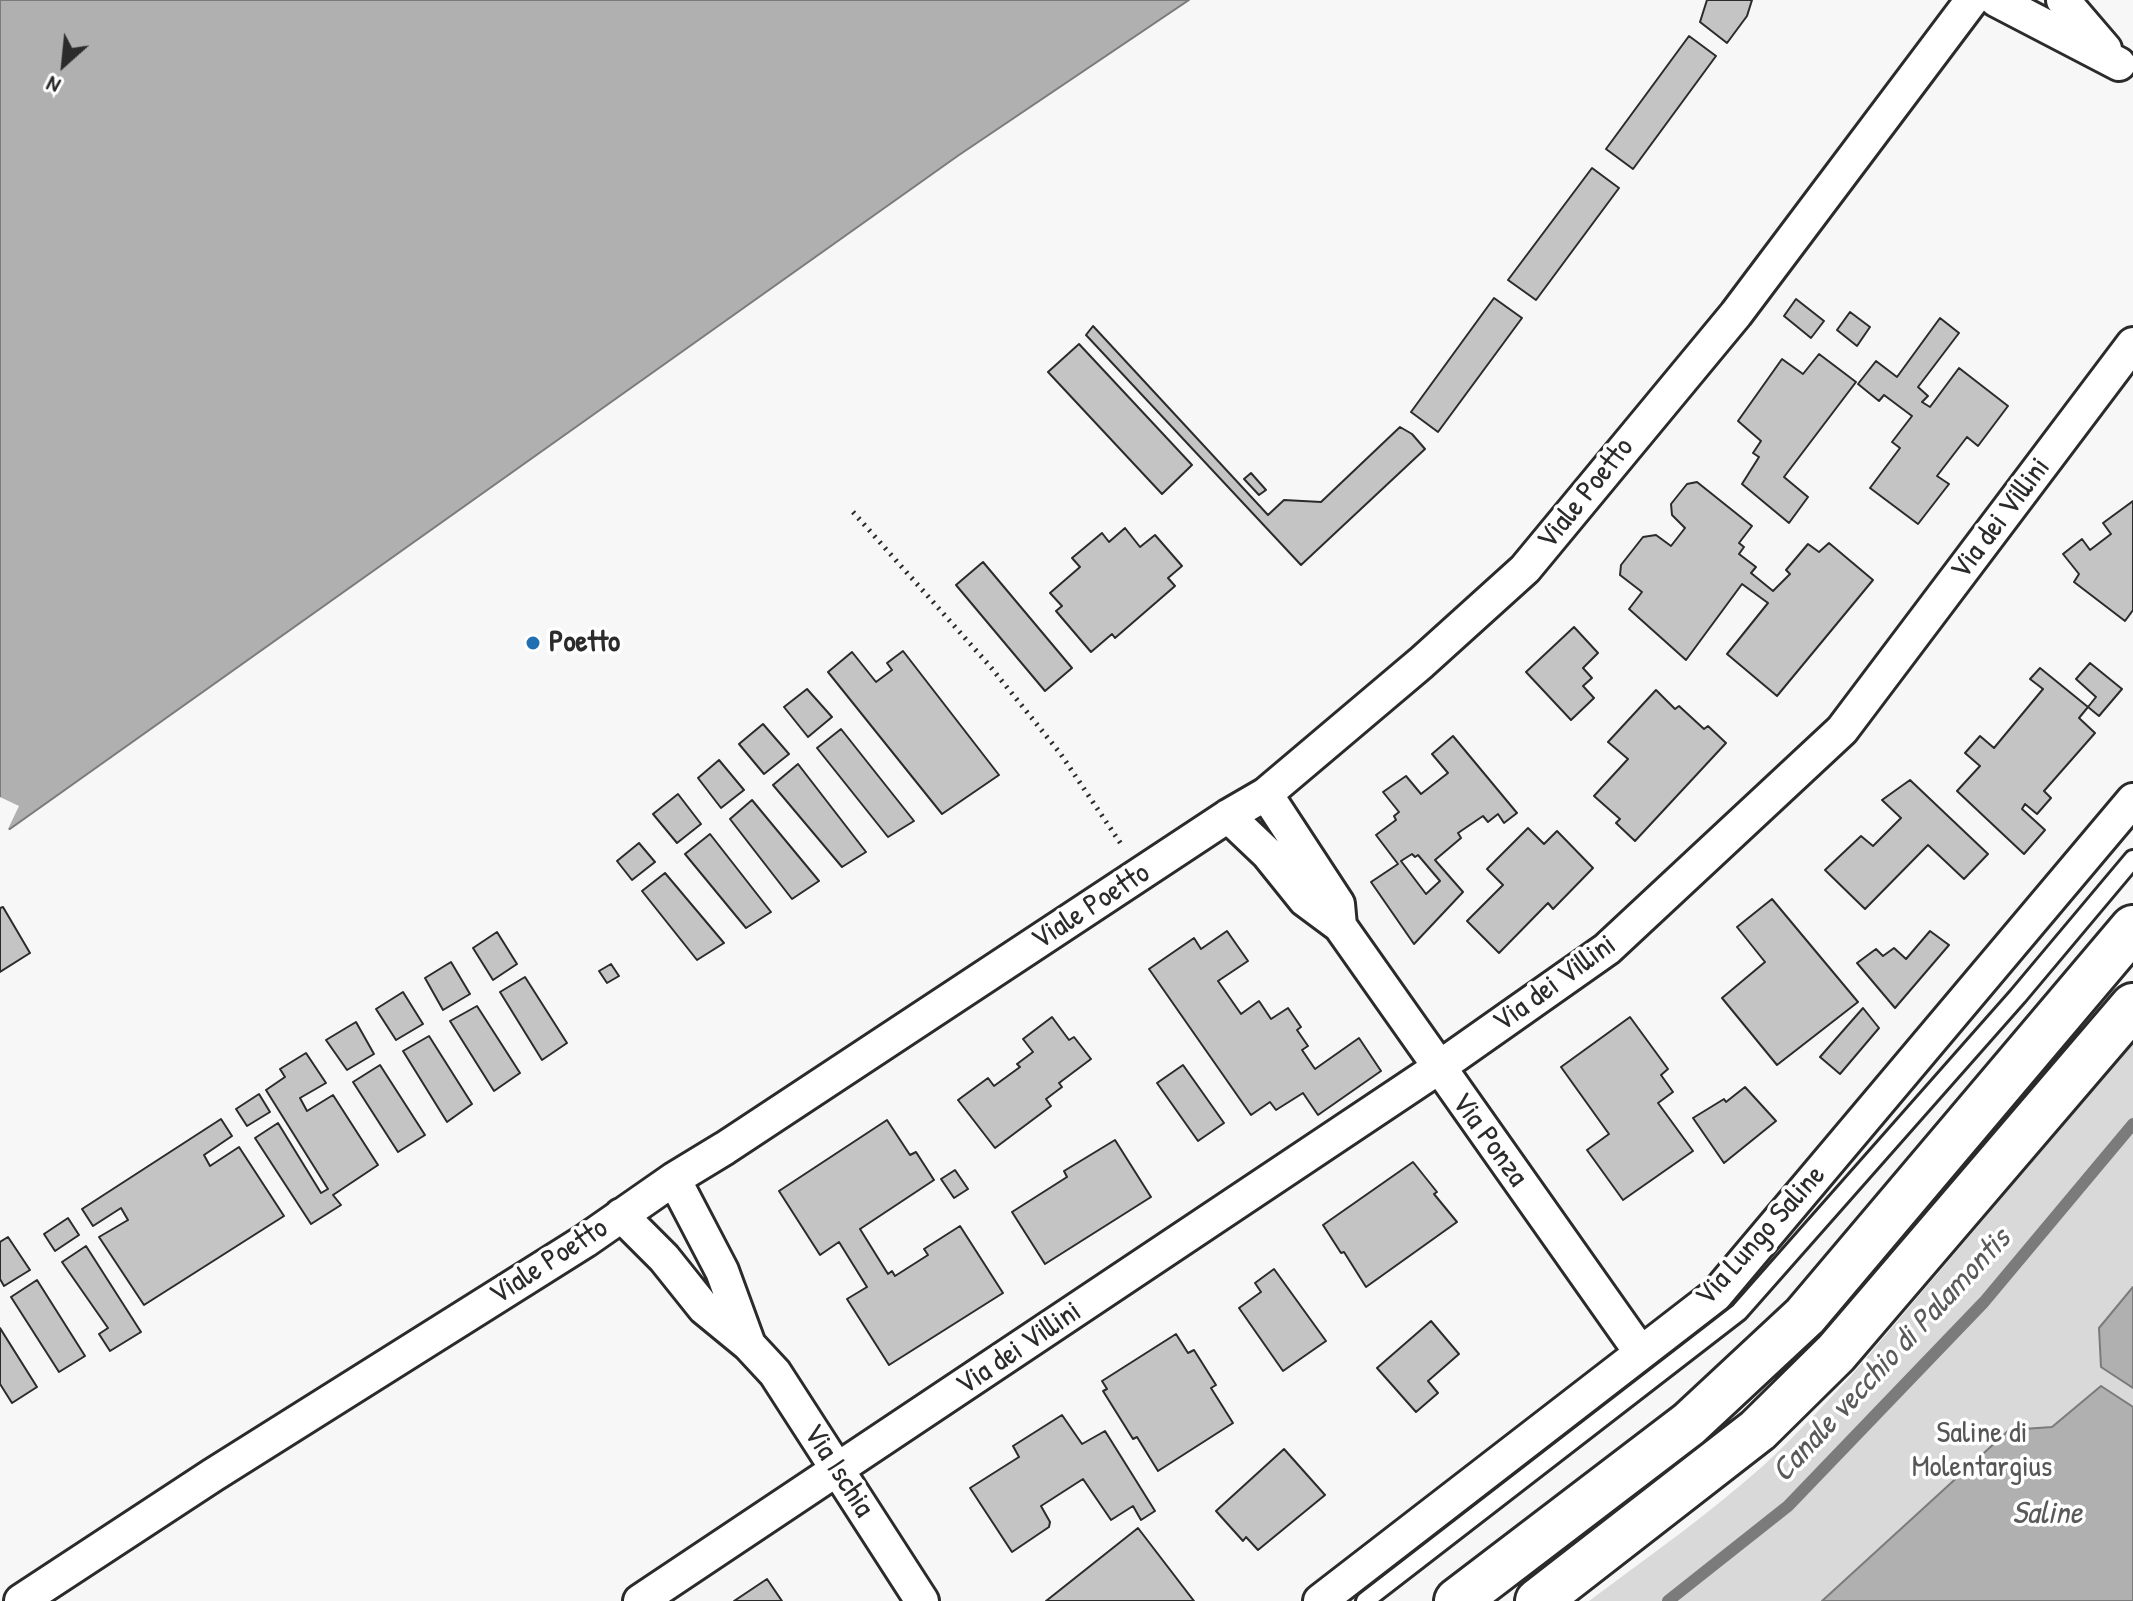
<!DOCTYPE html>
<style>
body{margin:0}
#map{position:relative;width:2133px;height:1601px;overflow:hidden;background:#f7f7f7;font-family:"Patrick Hand",sans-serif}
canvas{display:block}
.north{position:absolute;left:24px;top:24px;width:80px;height:80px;-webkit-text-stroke:6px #fff;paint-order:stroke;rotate:207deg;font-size:22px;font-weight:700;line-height:32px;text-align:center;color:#2b2b2b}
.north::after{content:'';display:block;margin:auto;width:28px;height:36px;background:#2b2b2b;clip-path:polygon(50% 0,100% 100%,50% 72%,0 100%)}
</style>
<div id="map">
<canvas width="2133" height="1601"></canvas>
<div class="north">N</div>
</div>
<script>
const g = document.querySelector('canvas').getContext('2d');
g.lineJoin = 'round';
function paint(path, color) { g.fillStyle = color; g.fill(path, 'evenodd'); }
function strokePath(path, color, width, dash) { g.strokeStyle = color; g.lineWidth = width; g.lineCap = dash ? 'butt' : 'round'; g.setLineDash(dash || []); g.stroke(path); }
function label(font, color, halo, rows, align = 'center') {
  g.font = font + ' "Patrick Hand",sans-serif'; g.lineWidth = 7; g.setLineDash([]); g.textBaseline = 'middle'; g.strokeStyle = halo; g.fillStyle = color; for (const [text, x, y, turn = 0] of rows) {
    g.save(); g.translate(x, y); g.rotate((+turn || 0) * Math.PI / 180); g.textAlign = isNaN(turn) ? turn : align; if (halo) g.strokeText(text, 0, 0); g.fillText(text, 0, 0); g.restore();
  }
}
const green = new Path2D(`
 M2133,1043V1601H1589C1648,1557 1709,1514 1764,1465C1794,1437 1822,1407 1850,1377Z`);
const water = new Path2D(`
 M0,0H1189L959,155L0,836Z
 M2133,1287V1388L2101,1367L2099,1328Z
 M2101,1386L2133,1407V1601H1822L2009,1430L2052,1427Z`);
const pier = new Path2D(`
 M0,797L19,806L8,829L12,832L0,840Z`);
const stream = new Path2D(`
 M1668,1601L1788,1506L1984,1302L2133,1124`);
const building = new Path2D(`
 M1707,0H1752L1747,16L1727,43L1700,22Z
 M1689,36L1716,56L1633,169L1606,149Z
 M1592,168L1619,188L1536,300L1508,280Z
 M1494,298L1522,318L1438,432L1411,412Z
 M1796,299L1824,321L1811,338L1784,316Z
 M1850,312L1870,327L1857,346L1837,330Z
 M1940,318L1959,333L1918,387L1928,396L1922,402L1930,407L1959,368L2008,406L1978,446L1967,437L1937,476L1949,484L1918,524L1870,488L1900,448L1892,442L1912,416L1884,395L1879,401L1858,384L1876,361L1897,377Z
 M1093,326L1268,515L1284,500L1321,502L1400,427L1412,434L1425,449L1301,565L1086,335Z
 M1079,344L1192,465L1162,494L1048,372Z
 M1819,354L1856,382L1784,477L1808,497L1789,523L1742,484L1759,457L1753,453L1761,441L1738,421L1782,359L1803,374Z
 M1251,473L1266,490L1259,495L1244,479Z
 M1697,482L1752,526L1739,543L1744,547L1739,554L1756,567L1751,573L1773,591L1790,574L1786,570L1808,544L1819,552L1829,543L1873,580L1777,696L1727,654L1768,603L1742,584L1686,660L1629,609L1642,592L1620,575L1621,565L1643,537L1656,535L1671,546L1685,528L1672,515L1671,504L1687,484Z
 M2133,501V610L2125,621L2074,582L2079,574L2063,554L2082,539L2090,550L2111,534L2103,523Z
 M1125,528L1140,547L1155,535L1182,566L1168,578L1175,586L1115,638L1112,634L1091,652L1056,611L1062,606L1050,593L1080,567L1072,558L1102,533L1109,542Z
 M983,562L1072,668L1045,691L956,585Z
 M1574,627L1598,653L1583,668L1592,678L1583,686L1594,698L1571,720L1526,672Z
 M903,651L999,775L942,814L828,672L852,652L876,682L892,670L887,663Z
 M2090,663L2122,689L2099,716L2088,707L2096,697L2076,679Z
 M2040,668L2088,707L2079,718L2095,733L2044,791L2051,798L2037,814L2025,804L2022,809L2045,830L2024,854L1957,791L1980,766L1965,753L1980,736L1994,748L2043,689L2030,679Z
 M807,689L832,717L808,737L784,707Z
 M1656,690L1675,709L1679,706L1704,729L1708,726L1726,743L1635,841L1616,823L1620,819L1594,796L1628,759L1608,742Z
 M763,724L789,754L764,774L739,744Z
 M841,729L914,821L888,837L817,748Z
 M1453,736L1517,813L1504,823L1498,814L1488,822L1483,816L1458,833L1461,838L1435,860L1463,892L1414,944L1371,882L1398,864L1376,835L1396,820L1394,816L1399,812L1383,792L1406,776L1421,794L1448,773L1432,754ZM1412,854L1415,857L1418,855L1440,881L1426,894L1401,861Z
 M719,760L744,790L721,808L698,778Z
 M798,764L866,852L842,867L773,785Z
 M1910,780L1988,854L1964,879L1928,845L1865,909L1825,870L1861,836L1873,846L1901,818L1882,800Z
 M678,794L701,824L677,843L653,814Z
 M752,800L819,881L792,899L730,819Z
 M1528,828L1544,844L1557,831L1593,868L1553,909L1548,903L1499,953L1467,921L1503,885L1487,869Z
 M710,834L771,912L746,928L685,854Z
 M639,843L655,862L632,880L617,861Z
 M665,873L724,943L697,960L642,891Z
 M1772,899L1858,1002L1777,1065L1722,998L1765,962L1737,927Z
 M3,907L30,953L0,972V908Z
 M1227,931L1248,961L1218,981L1241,1014L1259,1001L1271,1019L1288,1008L1301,1027L1297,1030L1308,1046L1302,1050L1315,1069L1359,1038L1381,1071L1318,1115L1303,1093L1276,1110L1270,1102L1251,1115L1149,969L1194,938L1201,949Z
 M1930,931L1949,945L1895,1008L1857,963L1876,949L1883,956L1894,948L1906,959Z
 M497,932L517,964L493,980L473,948Z
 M451,962L470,994L443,1010L425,978Z
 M611,964L619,976L607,983L599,971Z
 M525,977L567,1043L542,1060L500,992Z
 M403,992L423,1024L396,1040L376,1009Z
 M477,1006L520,1073L494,1091L450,1021Z
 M1863,1008L1879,1028L1840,1074L1820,1057Z
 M1052,1017L1069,1040L1074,1037L1091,1059L1059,1083L1062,1087L1046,1099L1051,1106L995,1148L958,1100L988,1078L994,1086L1020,1067L1017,1064L1033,1052L1023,1039Z
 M1630,1017L1668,1069L1661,1075L1673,1092L1658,1103L1693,1151L1623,1200L1587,1150L1609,1134L1561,1067Z
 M356,1022L374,1054L347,1070L326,1040Z
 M429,1036L472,1104L447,1122L403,1051Z
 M306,1053L326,1083L300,1098L307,1111L333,1095L378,1165L333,1195L341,1205L311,1224L255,1138L278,1123L321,1193L328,1189L266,1090L285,1077L280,1069Z
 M380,1065L425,1135L398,1152L353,1082Z
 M1183,1065L1224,1123L1198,1141L1157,1083Z
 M1745,1087L1776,1121L1724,1163L1693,1118L1724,1099L1726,1102Z
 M259,1094L270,1112L247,1126L236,1109Z
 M221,1119L232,1136L204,1155L210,1166L239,1147L284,1216L144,1305L99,1237L128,1220L121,1208L93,1226L82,1209Z
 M887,1120L910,1155L916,1152L934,1180L860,1229L888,1274L892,1271L895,1276L928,1255L924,1249L960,1226L1003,1293L889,1365L847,1299L867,1287L839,1242L820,1255L779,1191Z
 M1115,1140L1151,1197L1045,1264L1012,1212L1067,1177L1064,1171Z
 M1413,1162L1437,1192L1434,1194L1457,1222L1366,1287L1344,1252L1341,1253L1323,1225Z
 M955,1170L968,1189L954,1198L941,1179Z
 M68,1218L79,1235L55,1251L44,1234Z
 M8,1237L30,1270L4,1286L0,1279V1242Z
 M86,1246L141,1332L110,1351L99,1334L108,1328L62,1262Z
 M1274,1269L1326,1341L1283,1371L1239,1308L1261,1292L1255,1283Z
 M37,1280L85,1356L59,1372L11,1297Z
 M1431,1321L1459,1354L1428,1381L1438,1393L1416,1412L1377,1368Z
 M0,1328L37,1387L12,1403L0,1384Z
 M1176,1334L1188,1353L1194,1350L1216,1385L1211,1388L1233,1423L1158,1471L1137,1437L1133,1439L1103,1391L1107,1389L1102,1381Z
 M1062,1415L1082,1444L1105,1431L1155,1511L1141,1520L1133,1506L1111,1520L1083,1479L1041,1506L1050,1522L1049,1527L1012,1552L970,1488L1019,1457L1013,1446Z
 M1284,1449L1325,1495L1258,1550L1246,1537L1243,1541L1216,1511Z
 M1138,1528L1194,1601H1046Z
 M767,1579L782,1601H734Z`);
const path = new Path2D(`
 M853,512L989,665L1060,753L1121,844`);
const service = new Path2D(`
 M1365,1601L1739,1312L2018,996L2133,859`);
const minor = new Path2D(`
 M1996,0L2119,64
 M2063,0L2105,49
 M1266,794L1338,904L1340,926
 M1228,816L1268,854L1305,900L1340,926L1641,1353
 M674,1179L722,1271L748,1342
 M621,1215L664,1258L704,1308L749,1345L775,1373L922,1601
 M21,1601L213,1475L585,1241L674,1179L725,1148L1228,816L1266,794L1421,663L1525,569L1736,314L1972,0
 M640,1601L1438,1068L1607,949L1842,730L2133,344
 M1320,1601L1716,1295L2133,800`);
const secondary = new Path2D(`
 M1457,1601L1689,1424L1805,1316L2133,928
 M1538,1601L1758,1430L1836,1353L2133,1006`);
const markers = [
 [533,643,8,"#1f6fb2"]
];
const streetNames = [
 ["Viale Poetto",1586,494,-51],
 ["Via dei Villini",2001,519,-53],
 ["Viale Poetto",1091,907,-33],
 ["Via dei Villini",1555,984,-36],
 ["Via Ponza",1489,1140,54],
 ["Via Lungo Saline",1761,1236,-48],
 ["Viale Poetto",549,1262,-33],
 ["Via dei Villini",1019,1349,-34],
 ["Via Ischia",838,1471,57]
];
const poiNames = [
 ["Poetto",549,643]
];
const parkNames = [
 ["Saline di",1982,1434],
 ["Molentargius",1982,1468]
];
const waterNames = [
 ["Canale vecchio di Palamontis",1892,1356,-47],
 ["Saline",2047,1514]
];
paint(green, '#d9d9d9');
paint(water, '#b0b0b0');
strokePath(water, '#7b7b7b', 2);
paint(pier, '#f7f7f7');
strokePath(stream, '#7b7b7b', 12);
paint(building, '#c4c4c4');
strokePath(building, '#2b2b2b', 2);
strokePath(service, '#2b2b2b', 22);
strokePath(minor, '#2b2b2b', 38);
strokePath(secondary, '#2b2b2b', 50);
strokePath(path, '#2b2b2b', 5, [2, 6]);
strokePath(service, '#fff', 16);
strokePath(minor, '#fff', 32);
strokePath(secondary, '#fff', 44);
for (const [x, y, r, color] of markers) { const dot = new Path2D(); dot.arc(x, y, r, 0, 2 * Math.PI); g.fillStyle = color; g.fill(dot); strokePath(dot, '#fff', 3); }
label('30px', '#2b2b2b', '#fff', streetNames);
label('bold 30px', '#2b2b2b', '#fff', poiNames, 'left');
label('30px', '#565656', '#fff', parkNames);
label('italic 32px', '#5a5a5a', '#fff', waterNames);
</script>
